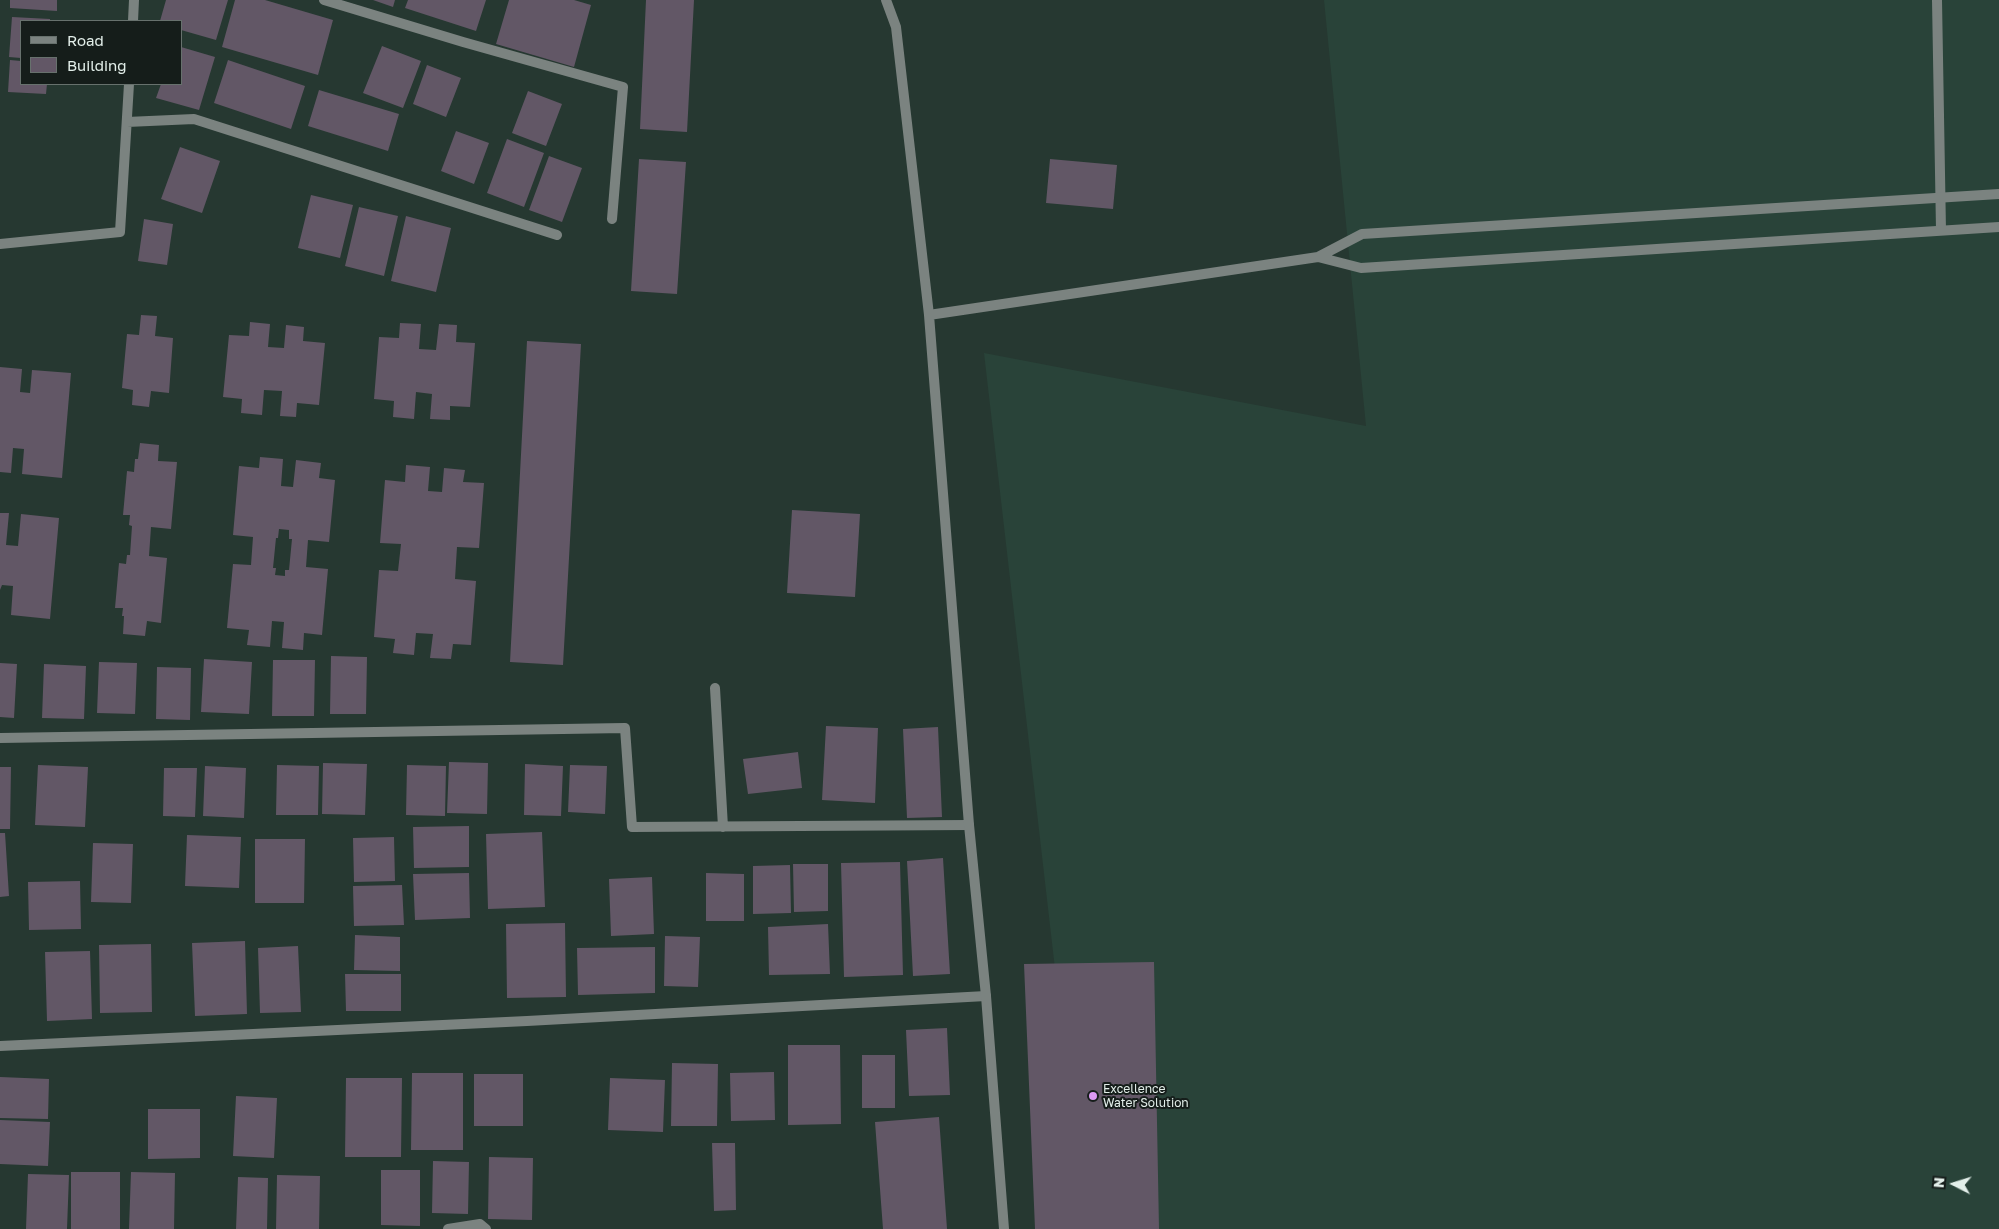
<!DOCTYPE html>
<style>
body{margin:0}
#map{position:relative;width:1999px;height:1229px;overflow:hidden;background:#263831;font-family:"Golos Text",sans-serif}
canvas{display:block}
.legend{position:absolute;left:20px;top:20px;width:162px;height:65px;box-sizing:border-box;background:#151d1a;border:1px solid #67716d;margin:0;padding:6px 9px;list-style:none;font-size:15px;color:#e3efea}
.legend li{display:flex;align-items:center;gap:10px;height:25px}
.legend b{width:25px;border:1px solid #67716d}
.north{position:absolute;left:1929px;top:1159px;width:50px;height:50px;-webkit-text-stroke:4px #151d1a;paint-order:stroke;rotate:275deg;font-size:14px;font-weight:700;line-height:20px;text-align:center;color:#e3efea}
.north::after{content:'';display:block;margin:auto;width:18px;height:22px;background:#e3efea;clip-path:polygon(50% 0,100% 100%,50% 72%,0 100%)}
</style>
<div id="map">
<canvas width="1999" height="1229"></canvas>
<ul class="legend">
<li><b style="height:6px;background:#7b8380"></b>Road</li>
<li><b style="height:14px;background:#625766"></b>Building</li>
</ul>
<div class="north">N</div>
</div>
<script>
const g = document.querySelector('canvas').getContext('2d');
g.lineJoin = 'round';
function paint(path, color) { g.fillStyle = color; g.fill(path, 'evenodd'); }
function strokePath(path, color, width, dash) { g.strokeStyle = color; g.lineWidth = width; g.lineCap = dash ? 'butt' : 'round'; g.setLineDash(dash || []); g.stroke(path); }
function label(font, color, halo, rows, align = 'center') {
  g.font = font + ' "Golos Text",sans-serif'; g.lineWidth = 4; g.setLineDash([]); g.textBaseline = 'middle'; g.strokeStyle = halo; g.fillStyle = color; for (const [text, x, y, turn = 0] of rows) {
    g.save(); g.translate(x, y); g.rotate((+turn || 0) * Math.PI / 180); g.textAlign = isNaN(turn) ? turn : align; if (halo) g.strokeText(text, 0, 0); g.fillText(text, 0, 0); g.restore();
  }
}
const built = new Path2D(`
 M1324,0H1999V1229H1085L984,353L1366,426Z`);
const building = new Path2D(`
 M10,0H57V11L10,8Z
 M166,0H228L216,40L181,30V21H160Z
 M235,0H265L333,20L318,75L222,47Z
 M373,0H395L393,7Z
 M408,0H486L476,31L405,8Z
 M509,0H574L591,5L574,67L496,44Z
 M646,0H694L687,132L640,129Z
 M12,17L50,19V21H21V58L9,57Z
 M382,46L421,61L403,108L363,93Z
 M181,47L215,57L199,110L156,98L161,84H181Z
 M10,60L21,61V84H47L46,94L8,92Z
 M228,60L305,86L291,129L214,103Z
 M427,65L461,78L446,117L413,104Z
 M319,90L399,114L388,151L308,126Z
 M528,91L562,104L546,146L512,133Z
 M456,131L489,143L474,184L441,171Z
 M507,139L544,153L524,207L487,193Z
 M180,147L220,161L202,213L161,199Z
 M549,156L582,168L562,222L529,210Z
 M639,159L686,162L677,294L631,291Z
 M1050,159L1117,165L1113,209L1046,203Z
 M311,195L353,205L340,258L298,248Z
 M359,207L398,216L384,276L345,266Z
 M406,216L451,228L436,292L391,281Z
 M144,219L173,224L167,265L138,261Z
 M141,315L157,316L155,336L173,338L169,393L151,391L149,407L132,405L133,390L122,388L127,334L139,335Z
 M250,322L270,324L268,347L284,348L286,325L304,327L303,341L325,343L319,405L297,403L296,417L280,416L282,391L264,390L262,415L241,413L242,399L223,397L229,335L249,336Z
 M400,323L421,324L419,349L436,350L439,324L457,325L456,342L475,343L470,407L450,406V420L430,419L432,394L416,392L414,419L393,417L394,401L374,399L379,337L399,338Z
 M527,341L581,344L563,665L510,662Z
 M0,367L22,369L20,392L30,393L32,370L71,373L62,478L22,474L24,449L13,448L11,473L0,472Z
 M140,443L159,445L158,461L177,462L171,529L151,527L149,556L167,558L161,623L147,621L145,636L123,634L124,616H122L123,608H115L119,563L126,564L127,555H130L132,526L129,525L130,515H123L127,471L134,472L135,459H138Z
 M260,457L283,459L281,486L293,487L296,460L321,463L319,478L335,480L329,542L308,540L306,567L328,569L322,635L304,633L303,650L282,648L284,622L272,621L270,647L247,645L249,630L227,628L233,564L251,565L253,537L233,535L239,466L259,468ZM279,529L289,530V539H292L289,570H285V576L275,575L276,568H273L276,538H278Z
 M406,465L430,467L428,491L442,492L444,468L465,470L463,482L484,483L479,548L457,547L455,579L476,581L471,645L453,644L451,659L430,658L433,634L416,633L414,655L393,653L395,639L374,637L379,570L398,571L401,544L380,543L385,480L405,482Z
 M792,510L860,514L855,597L787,593Z
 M0,513H9L6,545L18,546L21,514L59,518L50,619L11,615L13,586L2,585L0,590Z
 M331,656L367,657L366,714H330Z
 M204,659L252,662L249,714L201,712Z
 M273,660H315L314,716H272Z
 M99,662L137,663L135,714L97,713Z
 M0,663L17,664L14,718L0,717Z
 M44,664L86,666L84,719L42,718Z
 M157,667L191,668L190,720L156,719Z
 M826,726L878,728L875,803L822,800Z
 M938,727L942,817L907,818L903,729Z
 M798,752L802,788L748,794L743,759Z
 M449,762L488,763L487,814L447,813Z
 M323,763L367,764L365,815L322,814Z
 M525,764L563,766L561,816L524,815Z
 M38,765L88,767L85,827L35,825Z
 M277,765L319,766L318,815H276Z
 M407,765L446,766L445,816L406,815Z
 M570,765L607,766L605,814L568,812Z
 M205,766L246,768L244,818L203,816Z
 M0,767H11L10,829H0Z
 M164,768H197L195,817L163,816Z
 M469,826V867L414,868L413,827Z
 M542,832L545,907L488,909L486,834Z
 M0,833H5L9,896L0,897Z
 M187,835L241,837L239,888L185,886Z
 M394,837L395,881L354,882L353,838Z
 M255,839H305L304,903H255Z
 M93,843L133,844L131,903L91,902Z
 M943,858L950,974L913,976L907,861Z
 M900,862L903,975L844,977L841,863Z
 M793,864H828V911L794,912Z
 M790,865L791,913L753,914V866Z
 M469,873L470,918L415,920L413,874Z
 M706,873L744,874V921H706Z
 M652,877L654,934L611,936L609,879Z
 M80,881L81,929L29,930L28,882Z
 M402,885L404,925L354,926L353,886Z
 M565,923L566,997L507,998L506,924Z
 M828,924L830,974L769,975L768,927Z
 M355,935L400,937V971L354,970Z
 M665,936L700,937L698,987L664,986Z
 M245,941L247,1014L195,1016L192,943Z
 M151,944L152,1012L100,1013L99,945Z
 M298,946L301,1012L260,1013L258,948Z
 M655,947V993L578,995L577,948Z
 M90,951L92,1019L47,1021L45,952Z
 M1154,962L1159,1229H1035L1024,964Z
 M345,974H401V1011H346Z
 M947,1028L950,1095L909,1096L906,1030Z
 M788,1045H840L841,1124L788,1125Z
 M862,1055H895V1108H862Z
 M672,1063L718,1064L717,1126H671Z
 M774,1072L775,1120L731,1121L730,1073Z
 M412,1073H463V1150H411Z
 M474,1074H523V1126H474Z
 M0,1077L49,1079L48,1119L0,1118Z
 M346,1078H402L401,1157H345Z
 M610,1078L665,1080L663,1132L608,1130Z
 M236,1096L277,1098L274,1158L233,1156Z
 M148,1109H200V1158L148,1159Z
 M939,1117L947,1229H883L875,1122Z
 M0,1120L50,1122L48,1166L0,1164Z
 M712,1143H735L736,1210L714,1211Z
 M489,1157L533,1158L532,1220L488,1219Z
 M433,1161L469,1162L468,1214L432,1213Z
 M381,1170H420V1226L381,1225Z
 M71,1172H120V1229H71Z
 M131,1172L175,1173L174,1229H129Z
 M28,1174L69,1175L67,1229H26Z
 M277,1175L320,1176L319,1229H276Z
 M238,1177L268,1178L267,1229H236Z`);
const minor = new Path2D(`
 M324,0L463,42L623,87L612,219
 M1937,0L1941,230
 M133,21L134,0
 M127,122L194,119L557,235
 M0,244L120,232L129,84
 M715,688L723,827
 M0,738L625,728L632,827L969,825
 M0,1046L527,1021L986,996
 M448,1229L480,1224L486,1229`);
const tertiary = new Path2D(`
 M886,0L896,27L929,315L969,825L986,996L1004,1229
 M1318,257L1361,268L1999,227
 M929,315L1318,257L1362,234L1999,194`);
const markers = [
 [1093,1096,5,"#dc99f4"]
];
const poiNames = [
 ["Excellence",1103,1089],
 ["Water Solution",1103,1103]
];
paint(built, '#294339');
paint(building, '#625766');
strokePath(minor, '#7b8380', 10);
strokePath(tertiary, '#7b8380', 10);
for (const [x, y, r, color] of markers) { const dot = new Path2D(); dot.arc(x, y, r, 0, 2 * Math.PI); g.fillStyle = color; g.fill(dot); strokePath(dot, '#151d1a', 2); }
label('12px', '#e3efea', '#151d1a', poiNames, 'left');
</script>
